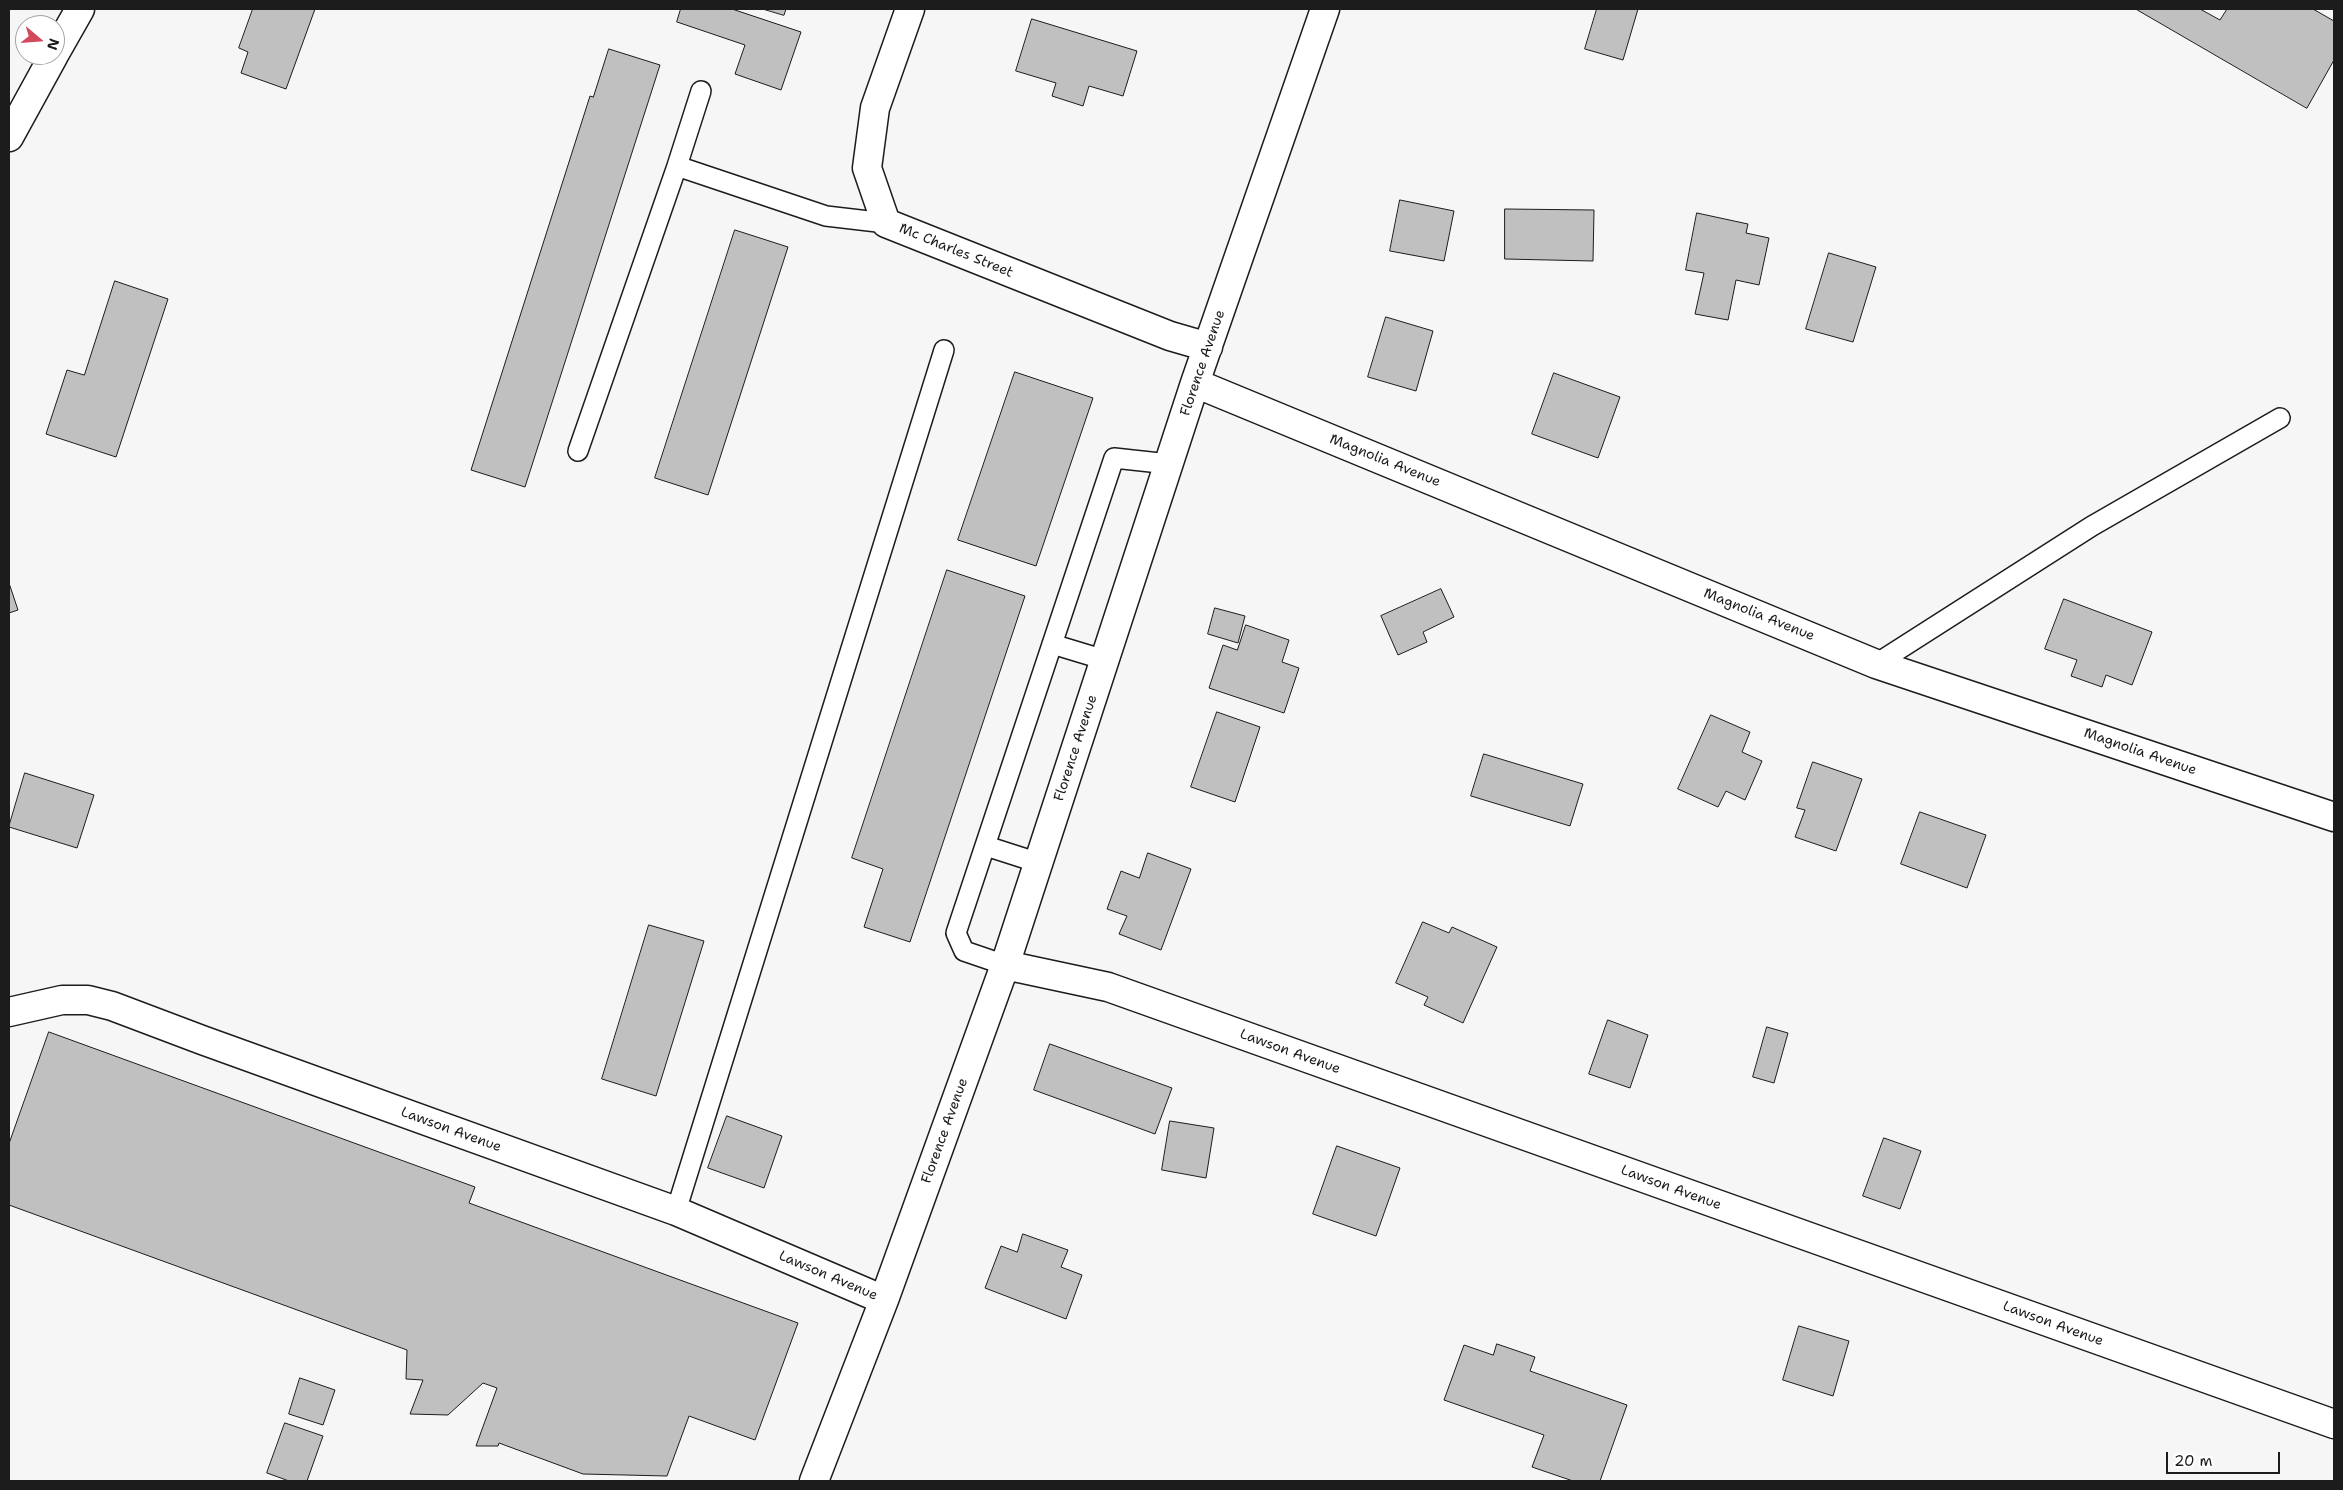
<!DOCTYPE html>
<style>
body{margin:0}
#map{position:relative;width:2343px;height:1490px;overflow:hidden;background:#f6f6f6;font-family:"Shantell Sans",sans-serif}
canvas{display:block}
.frame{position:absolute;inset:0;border:10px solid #1c1c1c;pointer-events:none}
.north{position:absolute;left:15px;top:15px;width:50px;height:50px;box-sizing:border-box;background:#fff;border:1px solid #a4a4a4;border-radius:50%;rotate:108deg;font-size:14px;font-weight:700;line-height:20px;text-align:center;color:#1c1c1c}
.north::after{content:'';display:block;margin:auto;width:18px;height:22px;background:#d1495b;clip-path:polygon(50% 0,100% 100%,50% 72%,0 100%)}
.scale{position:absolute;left:2166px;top:1452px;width:114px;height:22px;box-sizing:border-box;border:2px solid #1c1c1c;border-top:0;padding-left:6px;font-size:15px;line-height:18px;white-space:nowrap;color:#1c1c1c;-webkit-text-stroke:4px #fff;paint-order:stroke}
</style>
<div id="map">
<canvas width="2343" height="1490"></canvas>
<div class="frame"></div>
<div class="north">N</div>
<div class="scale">20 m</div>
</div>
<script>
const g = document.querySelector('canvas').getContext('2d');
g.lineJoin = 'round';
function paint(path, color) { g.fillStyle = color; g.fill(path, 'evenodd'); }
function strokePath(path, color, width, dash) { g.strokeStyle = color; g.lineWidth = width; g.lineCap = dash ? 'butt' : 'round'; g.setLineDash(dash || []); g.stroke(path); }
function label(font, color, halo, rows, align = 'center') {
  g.font = font + ' "Shantell Sans",sans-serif'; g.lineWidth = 4; g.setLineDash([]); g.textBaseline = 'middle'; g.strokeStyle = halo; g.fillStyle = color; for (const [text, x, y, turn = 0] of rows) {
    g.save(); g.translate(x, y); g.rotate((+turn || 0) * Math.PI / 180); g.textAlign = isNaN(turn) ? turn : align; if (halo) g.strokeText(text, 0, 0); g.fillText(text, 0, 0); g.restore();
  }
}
const building = new Path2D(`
 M253,9H315L286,89L241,73L248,52L239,48Z
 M681,9H732L801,32L781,90L735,74L745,45L677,22Z
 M763,9H786L784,15Z
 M1597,9H1638L1623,60L1585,49Z
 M2136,9H2200L2220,20L2227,9H2313L2334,21V60L2307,108Z
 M1032,19L1137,51L1123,96L1089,86L1083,106L1052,96L1056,83L1016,71Z
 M609,49L660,65L525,487L471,470L590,96L593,97Z
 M1400,200L1454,211L1444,261L1390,251Z
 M1505,209L1594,210L1593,261L1505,259Z
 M1697,213L1748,224L1746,233L1769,238L1759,285L1736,280L1728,320L1695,314L1704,273L1686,270Z
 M735,230L788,247L708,495L655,478Z
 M1829,253L1876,267L1853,342L1806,329Z
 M115,281L168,299L116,457L46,434L67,370L84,375Z
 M1386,317L1433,331L1416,391L1368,377Z
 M1015,372L1093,398L1036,566L958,540Z
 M1554,373L1620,397L1598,458L1532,434Z
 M947,570L1025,596L910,942L864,927L883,869L852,858Z
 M9,583L18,610L9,613Z
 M1441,589L1454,617L1423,632L1427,642L1398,655L1381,616Z
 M2064,599L2152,632L2132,685L2106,675L2102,687L2071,676L2077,660L2045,649Z
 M1215,608L1245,616L1238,643L1208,634Z
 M1246,625L1289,640L1282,662L1299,668L1284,713L1209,688L1223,645L1237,650Z
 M1217,712L1260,727L1235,802L1191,787Z
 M1711,715L1750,732L1742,752L1762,761L1745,800L1726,791L1718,807L1678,789Z
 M1484,754L1583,784L1570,826L1471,796Z
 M1813,762L1862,779L1836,851L1795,837L1805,810L1797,808Z
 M25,773L94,795L77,848L9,827Z
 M1920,812L1986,835L1967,888L1901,864Z
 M1148,853L1191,869L1161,950L1119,934L1127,916L1107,909L1121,871L1139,878Z
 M1423,922L1449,933L1452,927L1497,947L1463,1023L1424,1005L1428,997L1396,983Z
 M649,925L704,941L656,1096L602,1079Z
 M1608,1020L1648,1035L1630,1088L1589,1074Z
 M1767,1027L1788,1033L1774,1083L1753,1077Z
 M49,1032L475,1187L469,1203L798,1323L755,1440L689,1416L667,1476L583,1474L499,1443L498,1446H476L497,1388L483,1383L448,1415L410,1414L423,1380L406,1379L407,1350L9,1205V1144Z
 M1050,1044L1172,1088L1155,1134L1034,1090Z
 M727,1116L782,1136L764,1188L708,1168Z
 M1170,1121L1214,1128L1206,1178L1162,1170Z
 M1884,1138L1921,1151L1900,1209L1863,1196Z
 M1337,1146L1400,1168L1376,1236L1313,1214Z
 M1023,1234L1068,1250L1061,1267L1082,1275L1066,1319L985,1288L1001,1246L1017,1252Z
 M1799,1326L1849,1341L1833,1396L1783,1380Z
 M1497,1344L1535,1357L1530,1371L1627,1405L1600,1481H1573L1532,1467L1544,1435L1444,1400L1464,1345L1493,1355Z
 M300,1378L335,1390L323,1425L289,1414Z
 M285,1423L323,1436L307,1481H289L267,1473Z`);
const lane = new Path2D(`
 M677,166L701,91
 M578,451L677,166L826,216L886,223
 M1052,644L1105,660
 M1876,664L2092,526L2280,418
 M986,846L1039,863
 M1005,965L964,951L956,933L1114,458L1169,464
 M676,1211L944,350`);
const street = new Path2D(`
 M910,9L875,108L867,168L886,223L1170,336L1208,347
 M55,53L80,9
 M9,137L54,55
 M1195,383L1876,664L2334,817
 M1005,965L1108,987L2334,1424
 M9,1012L62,1000H88L112,1006L202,1040L676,1211L884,1300
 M814,1481L884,1300L1005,965L1195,383L1325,9`);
const streetNames = [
 ["Mc Charles Street",956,251,22],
 ["Florence Avenue",1203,363,-71],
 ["Magnolia Avenue",1385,461,22],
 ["Magnolia Avenue",1759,615,22],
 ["Florence Avenue",1076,748,-72],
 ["Magnolia Avenue",2140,752,19],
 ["Lawson Avenue",1290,1052,20],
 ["Lawson Avenue",451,1130,20],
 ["Florence Avenue",945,1131,-70],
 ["Lawson Avenue",1671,1188,20],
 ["Lawson Avenue",828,1276,23],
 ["Lawson Avenue",2053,1324,20]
];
paint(building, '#c0c0c0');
strokePath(building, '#1c1c1c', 1);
strokePath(lane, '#1c1c1c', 22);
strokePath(street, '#1c1c1c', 31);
strokePath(lane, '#fff', 19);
strokePath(street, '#fff', 28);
label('14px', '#1c1c1c', '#fff', streetNames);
</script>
